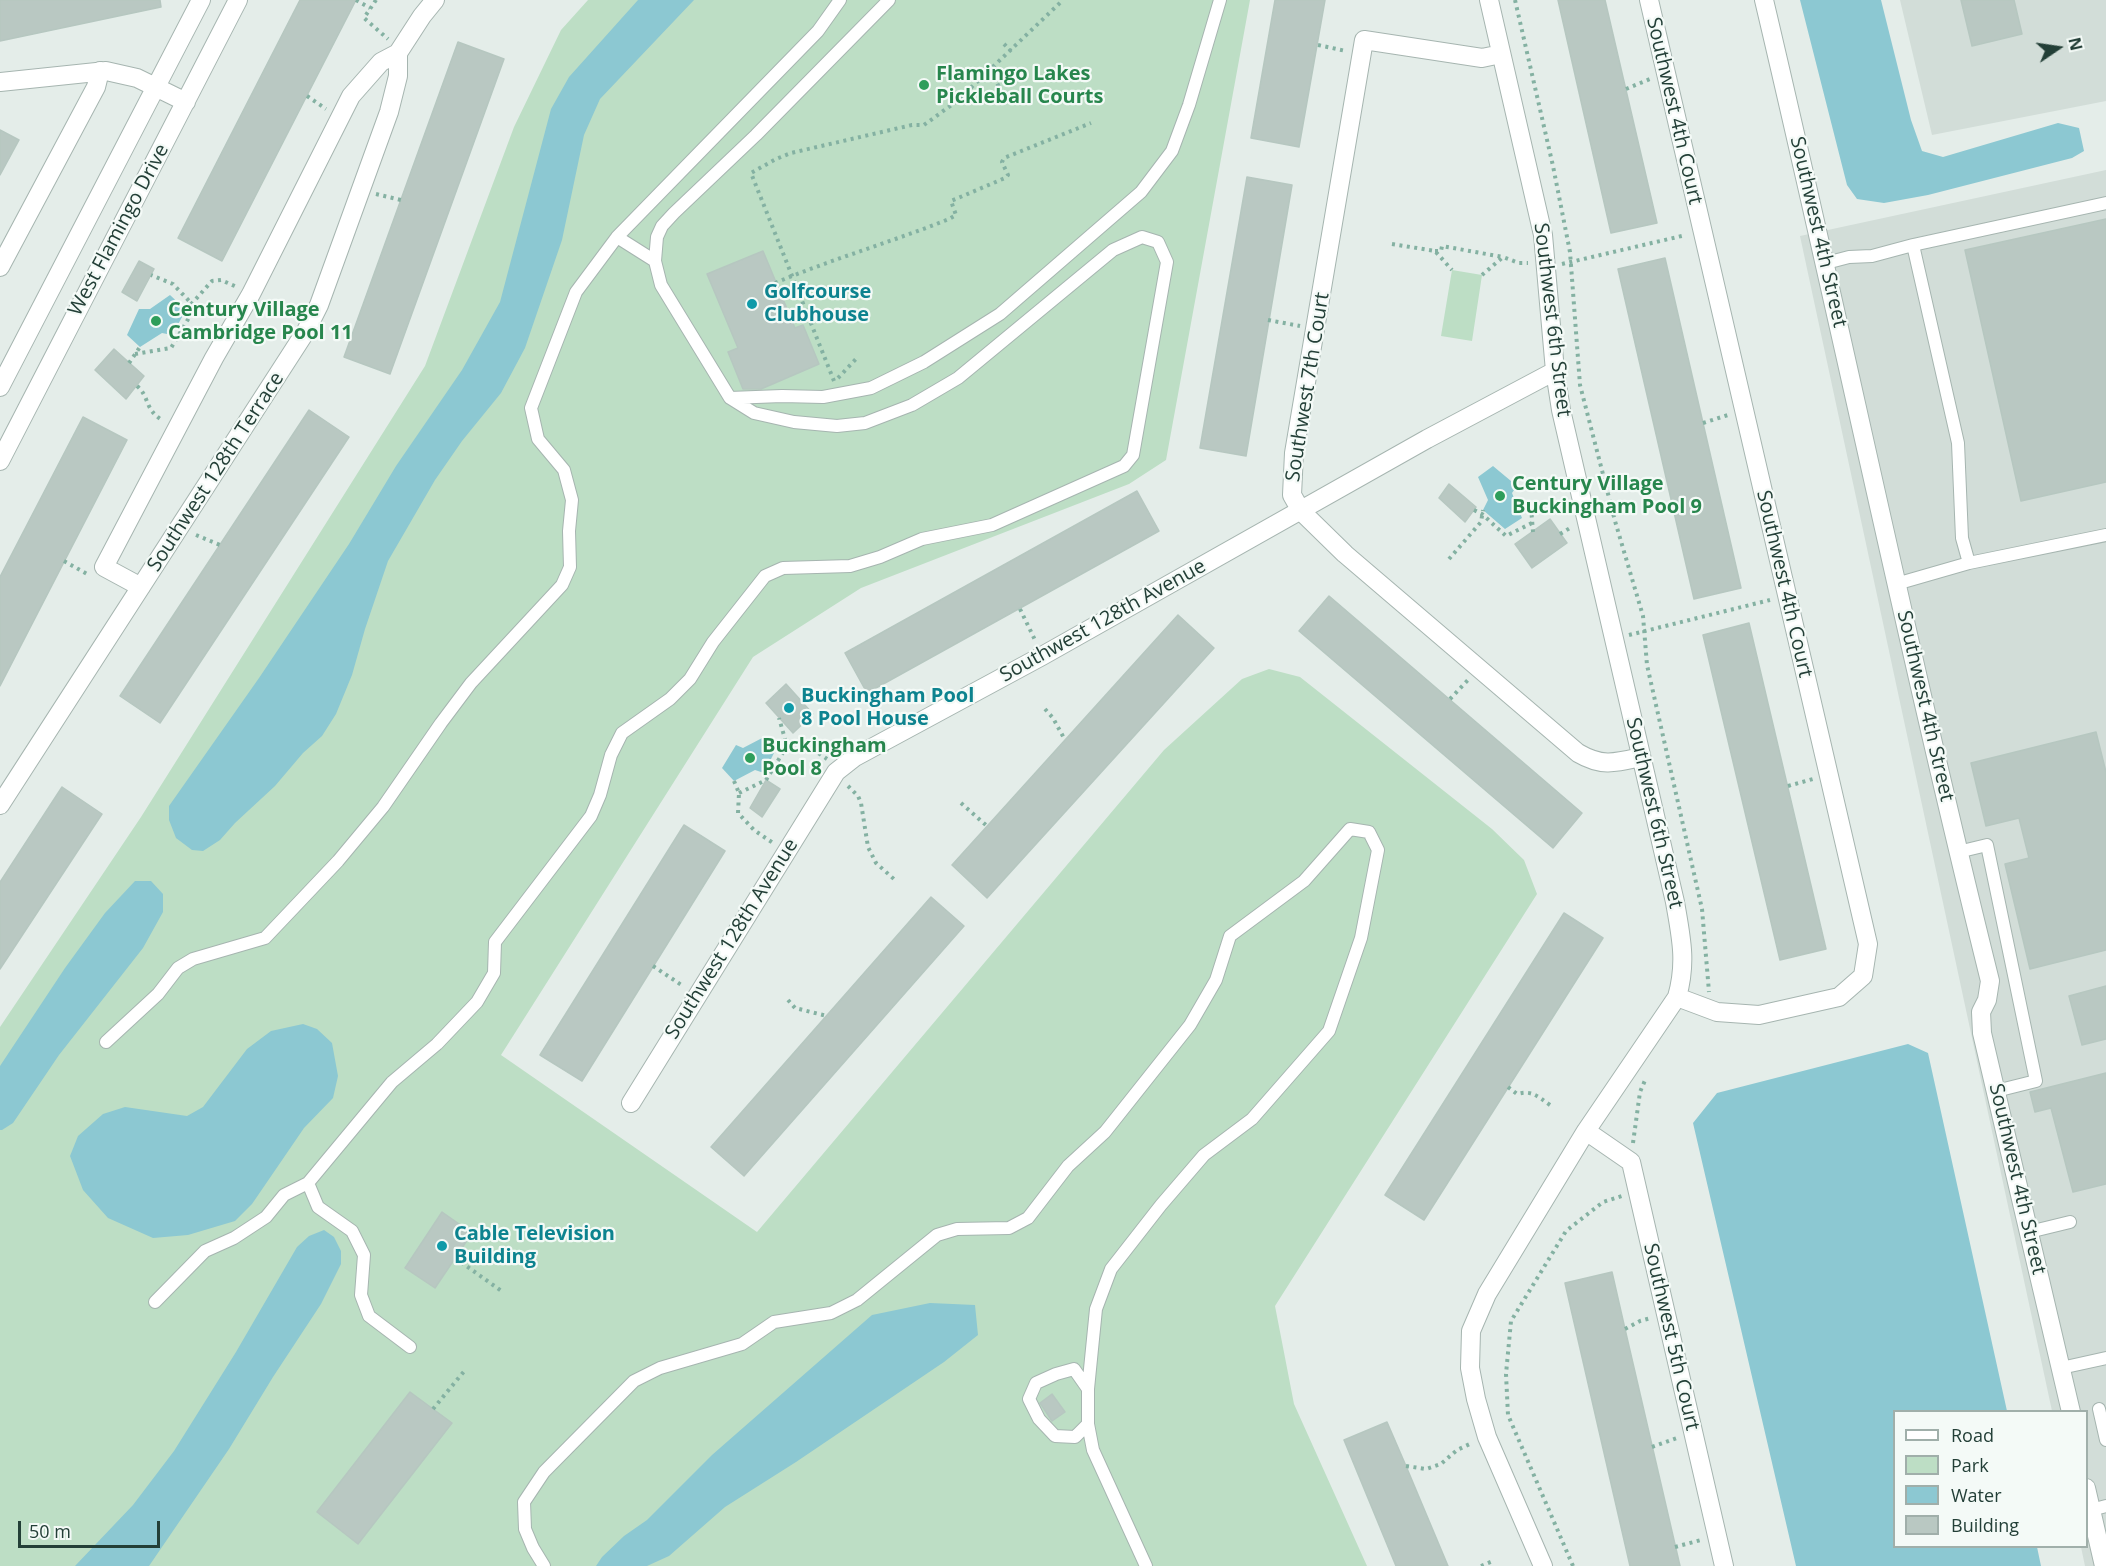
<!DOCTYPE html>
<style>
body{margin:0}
#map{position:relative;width:2106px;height:1566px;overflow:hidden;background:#e4ede9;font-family:"Open Sans",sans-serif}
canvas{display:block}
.legend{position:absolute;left:1893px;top:1410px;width:195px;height:138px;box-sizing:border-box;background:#f4faf7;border:2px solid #a0afaa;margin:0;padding:8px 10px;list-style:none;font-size:18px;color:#233f37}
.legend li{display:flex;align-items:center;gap:12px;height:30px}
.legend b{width:30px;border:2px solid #a0afaa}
.north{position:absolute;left:2028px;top:18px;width:60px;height:60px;-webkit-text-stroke:4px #f4faf7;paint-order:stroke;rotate:77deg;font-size:16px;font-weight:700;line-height:24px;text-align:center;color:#233f37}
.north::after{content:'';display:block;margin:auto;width:21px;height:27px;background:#233f37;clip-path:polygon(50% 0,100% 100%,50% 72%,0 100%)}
.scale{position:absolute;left:18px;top:1521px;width:142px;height:27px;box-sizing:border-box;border:3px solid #233f37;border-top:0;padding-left:8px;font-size:18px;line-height:21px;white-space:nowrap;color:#233f37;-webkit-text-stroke:4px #f4faf7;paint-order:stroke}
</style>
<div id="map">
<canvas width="2106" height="1566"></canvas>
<ul class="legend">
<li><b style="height:8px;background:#fff"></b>Road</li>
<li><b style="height:16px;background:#bddec5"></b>Park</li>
<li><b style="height:16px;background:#8cc8d2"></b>Water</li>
<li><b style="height:16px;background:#b9c8c2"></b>Building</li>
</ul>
<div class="north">N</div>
<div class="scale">50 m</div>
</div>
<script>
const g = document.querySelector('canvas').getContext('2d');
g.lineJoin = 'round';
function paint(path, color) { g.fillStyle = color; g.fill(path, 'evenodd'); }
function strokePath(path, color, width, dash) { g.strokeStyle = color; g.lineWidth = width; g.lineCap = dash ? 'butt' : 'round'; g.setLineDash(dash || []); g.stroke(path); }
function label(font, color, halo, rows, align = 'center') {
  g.font = font + ' "Open Sans",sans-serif'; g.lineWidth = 4.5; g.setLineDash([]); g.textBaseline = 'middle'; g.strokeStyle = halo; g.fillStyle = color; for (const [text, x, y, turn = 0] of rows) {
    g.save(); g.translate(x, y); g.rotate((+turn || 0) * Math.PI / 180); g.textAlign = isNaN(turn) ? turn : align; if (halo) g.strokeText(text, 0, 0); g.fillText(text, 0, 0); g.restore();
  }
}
const built = new Path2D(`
 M1900,0H2106V101L1932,135Z
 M2106,170V1566H2085L2081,1547L2086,1546V1412L2052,1411L1800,236Z`);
const green = new Path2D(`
 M588,0H1250L1166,460L1129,484L861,588L753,657L501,1055L757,1232L1164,750L1242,679L1269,669L1300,677L1492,829L1524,860L1537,894L1275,1306L1294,1404L1367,1566H0V1027L141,817L425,366L514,127L561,30Z
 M1452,270L1482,275L1472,341L1441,336Z`);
const water = new Path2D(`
 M638,0H694L600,99L584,135L562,240L525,348L501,393L462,441L435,480L388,561L365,629L352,675L336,714L322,736L303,753L275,786L235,823L220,840L203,851L192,850L176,838L169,820V806L259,678L349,544L396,466L462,370L500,302L551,109L569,77Z
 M1800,0H1881L1911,120L1922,151L1943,157L2058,123L2079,128L2084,151L2072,158L1928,195L1884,203L1857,199L1847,185Z
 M170,295L186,310L172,335L162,333L140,347L127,335L139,309H150Z
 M1493,466L1517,486L1512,493L1522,518L1505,529L1483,510L1488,500L1478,477Z
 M766,736L776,749L764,773L755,770L734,781L722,768L736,745L743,748Z
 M135,881H151L163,894V912L143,948L59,1055L13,1123L2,1130H0V1066L65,968L105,913Z
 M303,1024L317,1029L332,1043L338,1076L333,1098L304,1128L252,1204L235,1221L188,1235L153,1238L108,1218L83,1190L70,1156L78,1136L103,1114L125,1107L187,1116L203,1107L247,1049L271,1031Z
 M1908,1044L1928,1053L2007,1411L1894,1412V1546L2037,1547L2041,1566H1796L1693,1123L1717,1093Z
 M324,1230L334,1237L341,1251V1264L321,1304L273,1377L229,1449L149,1566H75L133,1505L174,1451L236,1352L297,1247L309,1236Z
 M930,1303L975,1305L978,1335L944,1362L796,1462L725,1507L669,1556L647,1566H596L602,1557L624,1536L647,1520L712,1455L872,1315Z`);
const building = new Path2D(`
 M0,0H160L161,7L0,41Z
 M300,0H356L222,261L178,238Z
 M1275,0H1325L1299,147L1251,138Z
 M1558,0H1605L1657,223L1611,233Z
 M1961,0H2014L2022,34L1972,46Z
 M458,42L504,59L390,374L344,357Z
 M0,130L19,140L0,175Z
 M1247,177L1292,185L1246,456L1200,448Z
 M2106,219V482L2021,501L1965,250Z
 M763,251L795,328L803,325L819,364L761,389H743L728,352L738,348L707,274Z
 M1665,258L1741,588L1694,599L1618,269Z
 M139,261L154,269L137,301L122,292Z
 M114,349L144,376L126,399L95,370Z
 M309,410L349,437L160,723L120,696Z
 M83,417L127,440L0,686V577Z
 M1449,484L1476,507L1465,522L1439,498Z
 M1137,491L1159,531L867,693L845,653Z
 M1550,519L1567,543L1532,568L1515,544Z
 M1329,596L1582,813L1553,848L1299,631Z
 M1178,615L1214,648L987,898L952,865Z
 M1749,623L1826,949L1780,960L1703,635Z
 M786,684L813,714L793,733L766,703Z
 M2096,732L2106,772V950L2030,969L2005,864L2029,858L2019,818L1986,826L1971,763Z
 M766,780L780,789L762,817L750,808Z
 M62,787L102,814L0,969V882Z
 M684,825L725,851L582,1081L540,1055Z
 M931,897L964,926L744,1176L711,1147Z
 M1564,913L1603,938L1424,1220L1385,1195Z
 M2106,986V1039L2082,1045L2069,996Z
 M2106,1073V1184L2073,1192L2051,1108L2035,1112L2030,1092Z
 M442,1212L472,1233L435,1288L405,1268Z
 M1612,1272L1625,1329L1680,1566H1630L1565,1283Z
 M410,1392L452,1423L358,1544L317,1512Z
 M1052,1394L1065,1412L1052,1421L1040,1403Z
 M1387,1422L1406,1466L1448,1566H1396L1344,1440Z`);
const path = new Path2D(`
 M356,0L370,8
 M376,0L364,18L388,39
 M1515,0L1553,166L1570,252L1580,385L1615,521L1643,616L1647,665L1702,909L1709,992
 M1004,44L1011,51
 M1318,45L1346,51
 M991,70L1007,104
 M1626,89L1650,79
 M307,96L326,109
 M376,194L401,200
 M1392,244L1435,251L1452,270
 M1435,251H1441L1442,246L1503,257
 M1562,264L1686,235
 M1482,275L1503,257L1519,263H1528
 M775,283C832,259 892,242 949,219L956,215L951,201L1005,178L1008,175L1002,162L1004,158L1091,123
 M186,310L212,281L221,280L237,287
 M1268,320L1300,326
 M135,354L171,348L190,316L191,303L173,284L151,275
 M129,363L140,347
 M838,378L856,359
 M834,381L751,173L776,159L791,153L912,125H924L957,101L1063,0
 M137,386C150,397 144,409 162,420
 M1703,423L1728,415
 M1531,507L1533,532
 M1518,509L1564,505
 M1474,510L1482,514L1506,536L1532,523
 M1560,534L1570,528
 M196,535L220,545
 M1449,559L1481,522L1483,510
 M64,561L87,574
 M1020,609L1035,640
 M1629,635L1770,600
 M1450,699L1468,680
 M1045,709L1053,718L1065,740
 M776,749C803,742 805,744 827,759
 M734,781L739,793L738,813L754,830L773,843
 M848,786L858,796L861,803L868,847L876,863L895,880
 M1788,786L1813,779
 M739,793L766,780L787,746L779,718
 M961,803L987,826
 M653,966L683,986
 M788,1000L795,1008L827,1016
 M1508,1087L1517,1094C1532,1090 1537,1096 1550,1105
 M1633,1143L1640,1092L1646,1078
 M455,1258L503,1292
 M1625,1329L1640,1321L1651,1318
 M433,1409L466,1369
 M1652,1447L1677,1438
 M1406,1466L1426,1469L1441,1464L1457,1450L1472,1443
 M1675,1547L1701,1540
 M1481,1566L1493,1561
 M1573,1566L1508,1415L1506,1374L1511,1321L1566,1231L1603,1202L1622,1196`);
const lane = new Path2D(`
 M889,0L756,135L674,213L662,226L657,237L655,261L661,285L730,398L782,396L823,397L871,388L924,362L1000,314L1141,192L1172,151L1189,105L1220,0
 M1913,245L1958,443L1962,538L1969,563
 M655,261L617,237L818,31L840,0
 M1826,263L1849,257L1872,256L1913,245L2106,203
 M1896,584L1969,563L2106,535
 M1958,852L1987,845L2036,1081L1996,1091
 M106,1042L158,994L178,968L193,959L265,938L338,861L383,807L441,723L471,683L562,585L570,567L569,531L572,500L564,470L538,439L531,408L576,292L617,237
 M308,1183L318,1207L352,1231L364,1255L361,1295L369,1316L410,1347
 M2029,1232L2070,1222
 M155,1302L205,1251L234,1238L266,1217L284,1195L308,1183L392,1082L437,1044L477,1002L494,973L495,942L591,816L600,795L611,755L622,733L670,699L690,679L713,642L765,576L783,568L850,566L880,557L922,539L992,525L1124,466L1133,455L1167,262L1158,242L1142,237L1113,250L958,378L912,405L865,423L837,426L794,422L754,413L730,398
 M2061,1368L2106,1358
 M2099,1409L2106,1440
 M1088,1424L1075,1437L1055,1436L1039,1419L1029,1399L1036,1383L1056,1374L1074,1369L1088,1389
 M2091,1510L2106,1506
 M544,1566L533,1548L525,1529L524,1502L544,1472L634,1381L660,1368L742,1344L774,1322L831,1313L857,1300L937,1235L957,1229L1009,1228L1028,1218L1068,1166L1105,1132L1190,1025L1216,980L1230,936L1304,881L1350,829L1369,832L1378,850L1361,938L1329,1031L1252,1119L1204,1155L1161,1205L1111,1269L1096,1309L1088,1389V1424L1093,1450L1146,1566`);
const street = new Path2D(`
 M1489,0L1543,235L1555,371L1561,410L1675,902C1681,937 1687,962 1677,997L1586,1131L1487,1294L1471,1331L1470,1368L1476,1399L1487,1437L1543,1566
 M1649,0L1868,944L1863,976L1839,997L1759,1015L1717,1012L1677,997
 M1764,0C1841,326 1909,655 1990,981L1987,1000L1981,1012L1982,1033L2071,1412
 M1501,54L1482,58L1364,40L1294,453L1292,495L1301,511L1345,554L1578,753C1602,767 1615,763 1641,757
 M0,82L106,71L137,78L186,102
 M0,267L96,87L100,71
 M0,387L201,0
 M0,461L238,0
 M141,587L104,567L214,358L251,294L351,96L381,62L398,53
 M0,805L306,331L319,305L389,112L398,76V53L422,16L435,0
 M631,1103L836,772L855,757L1042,656L1427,439L1555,371
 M1586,1131L1631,1162L1724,1566
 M2086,1488L2104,1566`);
const markers = [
 [924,85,6,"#2e9e5b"],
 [752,304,6,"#0f9aa8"],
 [156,321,6,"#2e9e5b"],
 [1500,496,6,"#2e9e5b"],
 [789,708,6,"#0f9aa8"],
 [750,758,6,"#2e9e5b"],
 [442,1246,6,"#0f9aa8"]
];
const leisureNames = [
 ["Flamingo Lakes",936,74],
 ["Pickleball Courts",936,97],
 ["Century Village",168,310],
 ["Cambridge Pool 11",168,333],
 ["Century Village",1512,484],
 ["Buckingham Pool 9",1512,507],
 ["Buckingham",762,746],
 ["Pool 8",762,769]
];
const streetNames = [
 ["Southwest 4th Court",1674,111,77],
 ["West Flamingo Drive",119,230,-62],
 ["Southwest 4th Street",1818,232,77],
 ["Southwest 6th Street",1552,320,83],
 ["Southwest 7th Court",1308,387,-81],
 ["Southwest 128th Terrace",216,472,-57],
 ["Southwest 4th Court",1784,584,77],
 ["Southwest 128th Avenue",1103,621,-29],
 ["Southwest 4th Street",1925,706,77],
 ["Southwest 6th Street",1654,813,77],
 ["Southwest 128th Avenue",732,939,-58],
 ["Southwest 4th Street",2017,1179,77],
 ["Southwest 5th Court",1671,1337,77]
];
const cultureNames = [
 ["Golfcourse",764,292],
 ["Clubhouse",764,315],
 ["Buckingham Pool",801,696],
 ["8 Pool House",801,719],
 ["Cable Television",454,1234],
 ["Building",454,1257]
];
paint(built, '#d2ddd8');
paint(green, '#bddec5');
paint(water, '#8cc8d2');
paint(building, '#b9c8c2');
strokePath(building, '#b6c7c0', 1.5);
strokePath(lane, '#a6b5b0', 14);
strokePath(street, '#a6b5b0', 20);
strokePath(path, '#84b1a2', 4, [3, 4.5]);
strokePath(lane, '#fff', 12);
strokePath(street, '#fff', 18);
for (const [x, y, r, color] of markers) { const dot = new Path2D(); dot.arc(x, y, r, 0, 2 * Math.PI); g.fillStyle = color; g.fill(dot); strokePath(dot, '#f4faf7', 2); }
label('bold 20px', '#27864d', '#f4faf7', leisureNames, 'left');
label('20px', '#233f37', '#f4faf7', streetNames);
label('bold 20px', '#0d838f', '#f4faf7', cultureNames, 'left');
</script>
